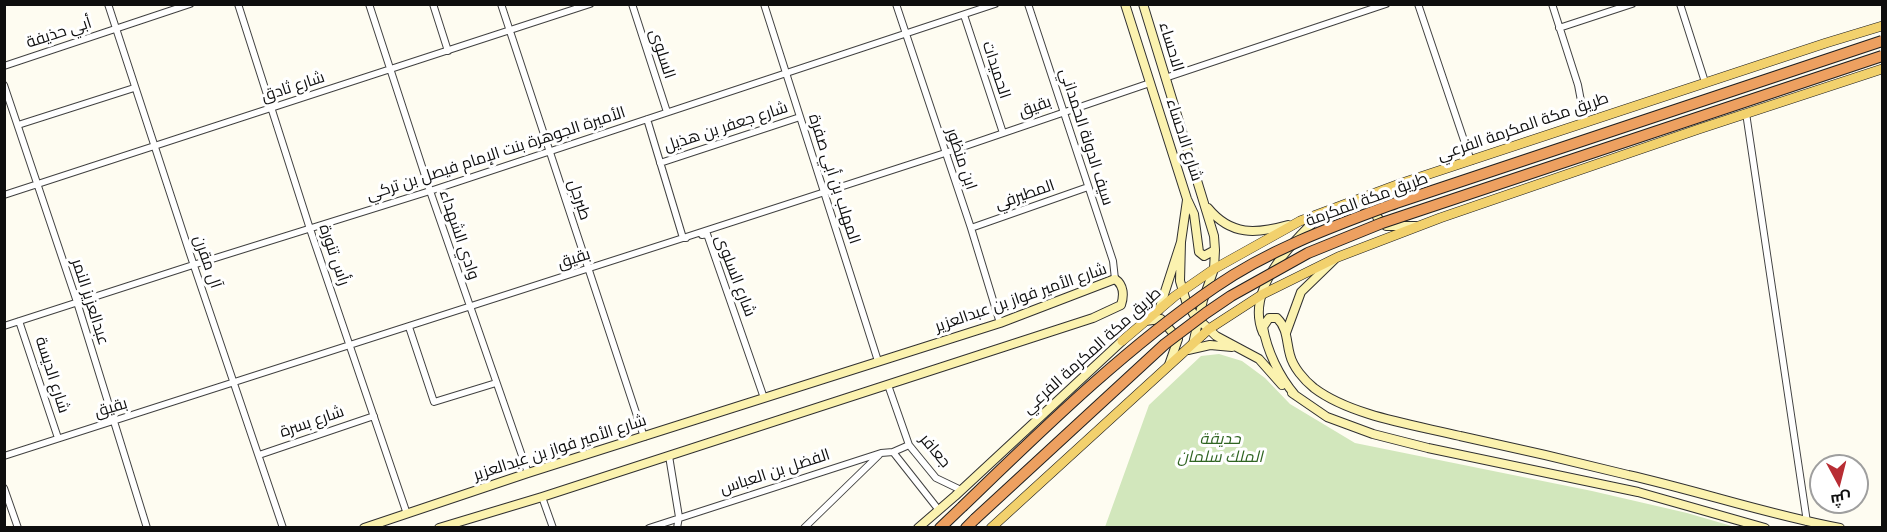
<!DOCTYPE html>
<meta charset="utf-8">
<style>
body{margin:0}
#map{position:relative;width:1887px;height:532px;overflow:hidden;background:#fefcf1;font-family:"PT Serif",Cairo,serif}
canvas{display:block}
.frame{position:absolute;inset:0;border:6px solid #0e0e0e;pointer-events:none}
.north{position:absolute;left:1809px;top:454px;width:60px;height:60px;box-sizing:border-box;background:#fff;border:2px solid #9f9f9f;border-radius:50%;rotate:173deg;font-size:16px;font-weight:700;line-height:24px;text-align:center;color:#0e0e0e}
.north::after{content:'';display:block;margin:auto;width:21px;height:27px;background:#b82d34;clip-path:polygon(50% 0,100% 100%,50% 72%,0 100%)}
</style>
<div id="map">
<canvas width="1887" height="532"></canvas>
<div class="frame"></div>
<div class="north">ش</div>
</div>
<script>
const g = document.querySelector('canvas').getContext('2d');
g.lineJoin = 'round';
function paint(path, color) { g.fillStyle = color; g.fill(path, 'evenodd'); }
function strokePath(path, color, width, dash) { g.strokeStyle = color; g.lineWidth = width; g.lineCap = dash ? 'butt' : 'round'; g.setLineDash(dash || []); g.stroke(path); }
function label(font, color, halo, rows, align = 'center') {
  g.font = font + ' "PT Serif",Cairo,serif'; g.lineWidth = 6; g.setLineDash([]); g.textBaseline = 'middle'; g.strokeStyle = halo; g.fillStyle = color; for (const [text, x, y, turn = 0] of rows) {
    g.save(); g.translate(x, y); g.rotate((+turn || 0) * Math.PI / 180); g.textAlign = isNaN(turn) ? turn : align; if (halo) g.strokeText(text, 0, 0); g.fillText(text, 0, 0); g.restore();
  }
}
const green = new Path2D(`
 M1219,354L1242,361L1265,378L1290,404L1355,443L1592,491L1687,513L1735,527H1105L1149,405L1201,356Z`);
const minor = new Path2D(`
 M108,4L190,254L283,528
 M238,4L310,229L407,514
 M369,4L430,191L528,473
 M433,4L448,51
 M501,4L644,437
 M632,4L667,112
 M764,4L878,361
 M896,4L971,228L1000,323
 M1028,4L1113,261L1115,279
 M1418,4L1471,161
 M1552,4L1578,85L1585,122
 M1680,4L1705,82
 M964,15L1003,133
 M1559,28L1632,4
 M4,66L190,4
 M1165,78L1386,4
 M4,85L77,302L147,528
 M1746,113L1807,522
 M647,119L683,238H686
 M18,125L134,88
 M660,163L800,117
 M4,195L590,4
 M971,228L1088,187
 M702,235L707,234L764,398
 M19,321L58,438
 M4,326L193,265L430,191L995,4
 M409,327L434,402L496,383
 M888,385L909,445L936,478L961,490
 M893,452L938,509
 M259,455L374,416
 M4,456L683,238L945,153L1150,83
 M669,456L679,517L677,528
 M4,488L18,528
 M542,497L553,528
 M649,528L881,453L893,452L909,445
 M804,528L879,455`);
const secondary = new Path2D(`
 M1125,4L1187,199L1194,214L1199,252L1204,256L1215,250L1214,236L1143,4
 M1397,187L1376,203L1377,217L1386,226H1415
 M1208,208C1231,236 1256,234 1288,225
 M1181,242L1180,281L1186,301L1194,315L1216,336L1259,359L1282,385
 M1159,310L1181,242L1187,200
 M1145,321L1161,319L1178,339L1169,365
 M1263,333C1244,289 1294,240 1323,213
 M1286,333L1301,292L1334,260
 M1193,344L1203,300L1214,269L1215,250
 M1188,350L1210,345L1232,347
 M1292,393L1327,417L1373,434L1428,448L1638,492L1765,528
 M1295,395C1279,376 1267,351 1263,327L1269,318H1277C1288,329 1286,341 1290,355C1293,367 1304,380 1314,388C1351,416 1415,425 1460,436C1516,448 1572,461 1628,475C1699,491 1769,515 1840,528
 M364,528L528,473L1000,323L1115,279C1124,285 1124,296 1121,305L1093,318L542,497L439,528
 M918,528L955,496L1122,341`);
const primary = new Path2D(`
 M1122,341L1175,296L1214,269L1300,221L1402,183L1826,43L1882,26
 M991,528L1209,329L1263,294L1338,257L1440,218L1699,129L1882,69`);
const motorway = new Path2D(`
 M940,528L962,507
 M966,528L975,519`);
const motorwayBridge = new Path2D(`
 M962,507C1042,430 1123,350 1215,287C1270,249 1334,226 1396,203L1882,41
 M975,519L1165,344L1206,313L1231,296L1308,253L1382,223L1882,56`);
const streetNames = [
 ["أبي حذيفة",59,33,-18],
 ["الاحساء",1171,47,73],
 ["السلوى",662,54,72],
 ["الحميدات",996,70,72],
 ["شارع ثادق",293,87,-18],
 ["بقيق",1035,107,-20],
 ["شارع جعفر بن هذيل",726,127,-18],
 ["طريق مكة المكرمة الفرعي",1523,127,-19],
 ["سيف الدولة الحمداني",1086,137,72],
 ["شارع الاحساء",1184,140,72],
 ["الأميرة الجوهرة بنت الإمام فيصل بن تركي",496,154,-18],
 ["ابن منظور",961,159,71],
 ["المهلب بن أبي صفرة",834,179,72],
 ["المطيرفي",1025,195,-19],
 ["طبرجل",579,200,72],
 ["طريق مكة المكرمة",1367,200,-20],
 ["وادي الشهداء",459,235,71],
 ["رأس تنورة",334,255,71],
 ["بقيق",574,259,-18],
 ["آل مقرن",207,262,71],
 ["شارع السلوى",735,276,69],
 ["شارع الأمير فواز بن عبدالعزير",1021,298,-19],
 ["عبدالعزيز النمر",90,302,72],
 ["طريق مكة المكرمة الفرعي",1092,351,-42],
 ["شارع الديسة",52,375,72],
 ["بقيق",111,408,-17],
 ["شارع بسرة",312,422,-19],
 ["شارع الأمير فواز بن عبدالعزير",560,448,-18],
 ["جعافر",935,451,50],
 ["الفضل بن العباس",775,472,-18]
];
const parkNames = [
 ["حديقة",1220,439],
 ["الملك سلمان",1220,457]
];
paint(green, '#d2e7bc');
strokePath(minor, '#414141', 8);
strokePath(secondary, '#303030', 10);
strokePath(primary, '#1f1f1f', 10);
strokePath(motorway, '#1f1f1f', 12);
strokePath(minor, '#fff', 6);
strokePath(secondary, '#fbf2af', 8);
strokePath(primary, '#f2d16d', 9);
strokePath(motorway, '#eda060', 10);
strokePath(motorwayBridge, '#1f1f1f', 12, []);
strokePath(motorwayBridge, '#eda060', 10);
label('16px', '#0e0e0e', '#fff', streetNames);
label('italic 16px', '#2f6421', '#fff', parkNames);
</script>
